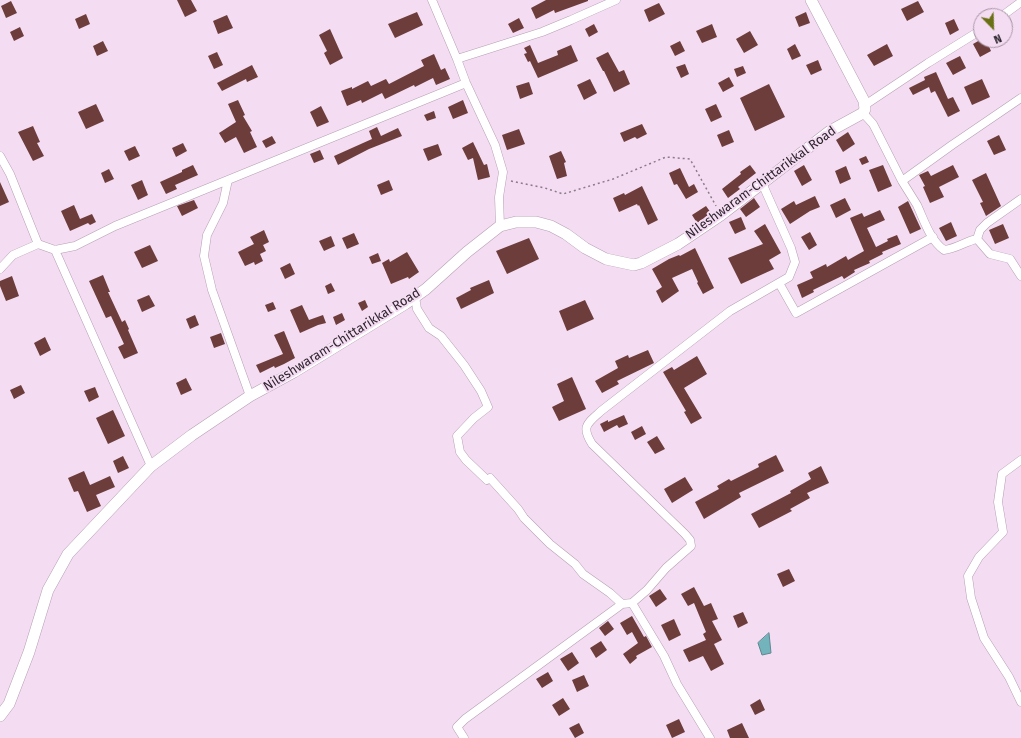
<!DOCTYPE html>
<style>
body{margin:0}
#map{position:relative;width:1021px;height:738px;overflow:hidden;background:#f4dcf2;font-family:"Fira Sans",sans-serif}
canvas{display:block}
.north{position:absolute;left:973px;top:8px;width:40px;height:40px;box-sizing:border-box;background:#f4dcf2;border:1px solid #a593a3;border-radius:50%;rotate:157deg;font-size:11px;font-weight:700;line-height:16px;text-align:center;color:#2e252d}
.north::after{content:'';display:block;margin:auto;width:14px;height:18px;background:#697016;clip-path:polygon(50% 0,100% 100%,50% 72%,0 100%)}
</style>
<div id="map">
<canvas width="1021" height="738"></canvas>
<div class="north">N</div>
</div>
<script>
const g = document.querySelector('canvas').getContext('2d');
g.lineJoin = 'round';
function paint(path, color) { g.fillStyle = color; g.fill(path, 'evenodd'); }
function strokePath(path, color, width, dash) { g.strokeStyle = color; g.lineWidth = width; g.lineCap = dash ? 'butt' : 'round'; g.setLineDash(dash || []); g.stroke(path); }
function label(font, color, halo, rows, align = 'center') {
  g.font = font + ' "Fira Sans",sans-serif'; g.lineWidth = 4; g.setLineDash([]); g.textBaseline = 'middle'; g.strokeStyle = halo; g.fillStyle = color; for (const [text, x, y, turn = 0] of rows) {
    g.save(); g.translate(x, y); g.rotate((+turn || 0) * Math.PI / 180); g.textAlign = isNaN(turn) ? turn : align; if (halo) g.strokeText(text, 0, 0); g.fillText(text, 0, 0); g.restore();
  }
}
const water = new Path2D(`
 M769,633L771,653L762,655L758,643Z`);
const building = new Path2D(`
 M177,0H191L197,11L185,17Z
 M546,0H588V1L555,13L554,10L536,19L531,8Z
 M11,1L17,13L6,18L1,6Z
 M918,1L924,12L907,21L901,9Z
 M659,3L665,14L649,22L644,10Z
 M417,12L423,25L395,38L388,24Z
 M806,12L810,23L799,27L795,17Z
 M86,14L90,24L79,29L75,19Z
 M227,15L233,28L218,34L213,21Z
 M519,18L524,28L513,33L508,24Z
 M954,19L959,30L950,35L945,23Z
 M594,24L598,32L589,37L585,29Z
 M712,24L717,37L702,43L696,31Z
 M20,27L24,36L14,41L10,32Z
 M330,29L343,58L330,65L324,53L327,51L319,35Z
 M750,31L758,45L744,53L736,39Z
 M980,40H986L991,51L980,57L973,44Z
 M103,41L108,51L97,56L93,46Z
 M680,41L685,51L675,56L670,46Z
 M795,44L801,56L792,60L787,49Z
 M887,44L893,56L874,66L867,55Z
 M530,45L538,63L558,55L557,51L571,45L578,61L538,78L530,61L528,62L524,54L527,53L524,48Z
 M217,52L223,65L214,69L208,56Z
 M608,52L619,72L624,70L630,84L614,92L604,71H603L596,58Z
 M434,54L441,70L445,68L450,79L436,85L433,78L415,87L414,85L385,99L382,93L362,103L361,100L347,106L341,91L352,87V89L368,81L371,86L386,79L389,84L424,66L421,60Z
 M960,56L966,68L953,75L946,63Z
 M818,60L822,70L811,75L806,65Z
 M685,64L689,74L681,78L676,67Z
 M252,65L258,77L247,82L246,79L222,91L217,83Z
 M743,66L746,73L737,77L734,69Z
 M936,72L948,99L953,97L960,111L948,117L935,91L931,93L929,87L913,95L909,88L925,80L924,77Z
 M729,77L734,86L723,92L718,83Z
 M590,79L597,93L584,100L577,85Z
 M982,79L990,97L972,105L964,87Z
 M529,82L533,94L520,99L516,86Z
 M769,84L785,117L755,131L740,98Z
 M238,100L245,115L243,116L252,131L250,132L257,147L244,153L236,137L225,143L219,133L236,122L228,104Z
 M463,100L468,113L453,119L448,107Z
 M96,104L104,121L86,129L78,112Z
 M716,104L722,117L711,122L705,109Z
 M321,106L329,122L317,127L310,112Z
 M434,111L436,118L427,121L424,115Z
 M642,124L647,134L637,139L635,137L624,142L620,133Z
 M33,126L40,142L37,143L44,156L33,161L18,132Z
 M377,127L381,136L398,128L402,136L369,149L338,165L334,156L372,139L369,131Z
 M519,129L525,144L507,150L502,135Z
 M729,130L734,142L722,147L717,135Z
 M848,132L855,144L843,152L836,140Z
 M999,135L1006,150L994,155L987,141Z
 M272,136L276,143L266,148L262,141Z
 M473,142L484,165L487,164L490,177L478,180L473,158L468,160L462,148Z
 M183,143L187,151L176,157L172,148Z
 M438,144L442,155L428,161L423,149Z
 M135,146L140,156L129,161L124,151Z
 M320,150L324,159L314,163L310,154Z
 M561,151L566,162L564,163L567,176L557,179L549,156Z
 M866,156L869,162L862,165L859,159Z
 M193,165L198,175L175,185L177,189L166,194L160,182L182,172V170Z
 M750,165L756,173L738,187L740,189L728,198L722,189L741,174L740,172Z
 M804,165L812,180L802,186L794,171Z
 M883,165L892,186L878,192L869,170Z
 M953,165L959,177L939,187L944,197L930,203L923,187L925,186L919,175L928,171L931,176Z
 M846,166L851,179L840,184L835,171Z
 M680,168L689,187L694,184L698,192L686,199L677,184L674,185L669,173Z
 M109,169L114,179L105,183L101,173Z
 M986,173L1001,206L986,216L980,203L983,202L972,180Z
 M142,180L148,195L138,200L131,185Z
 M389,180L393,190L381,195L377,185Z
 M0,182L9,202L0,206Z
 M642,186L658,220L648,225L639,205L638,206L637,204L619,212L613,198L624,193L625,195Z
 M815,196L820,207L810,211L790,224L781,209L794,201L796,205Z
 M754,198L760,207L746,217L740,209Z
 M845,198L851,210L836,218L830,205Z
 M194,200L198,208L182,216L177,206Z
 M908,201L921,229L910,234L898,207Z
 M74,205L80,219L92,214L96,222L90,225L88,223L70,231L61,211Z
 M706,206L711,213L697,223L692,215Z
 M880,210L885,220L867,228L876,247L888,241L887,239L897,235L901,244L882,252L883,254L869,261L870,263L854,270L855,272L844,279L842,276L813,290L814,292L802,298L797,285L813,278L810,272L826,264L827,267L846,256L848,260L864,251L850,218L862,213L864,217Z
 M741,217L746,229L735,234L729,222Z
 M951,222L957,236L946,241L939,228Z
 M765,224L781,253L769,260L774,269L741,284L728,258L763,244L754,231Z
 M1003,224L1009,238L995,244L989,230Z
 M264,230L269,242L263,245L266,251L260,254L263,261L255,265L254,262L245,266L238,252L254,244L250,237Z
 M810,232L817,245L809,250L801,237Z
 M354,233L359,244L347,249L342,238Z
 M331,236L335,246L324,251L319,241Z
 M529,238L539,259L507,274L496,251Z
 M150,245L158,261L142,268L134,252Z
 M695,248L714,288L703,294L697,283L698,282L692,269L672,278L679,291L662,303L656,291L662,287L652,269L669,259L679,255L680,256Z
 M407,252L419,272L409,279L408,277L391,284L382,263L389,259L390,262Z
 M378,253L381,261L372,264L369,257Z
 M290,263L295,274L285,279L280,268Z
 M103,275L110,292H108L122,322L125,320L129,329L128,330L138,353L124,359L118,347L124,344L111,316L106,318L89,281Z
 M12,276L19,296L6,301L0,286V281Z
 M489,280L494,293L461,309L456,298L471,290L470,288Z
 M331,283L335,291L328,294L325,286Z
 M149,295L155,306L142,312L137,300Z
 M365,300L368,307L362,311L358,303Z
 M585,300L594,319L567,331L559,311Z
 M273,302L276,309L268,312L265,305Z
 M302,305L309,320L323,315L326,323L318,325L300,333L290,310Z
 M342,313L345,320L336,325L333,317Z
 M195,315L199,325L190,329L186,319Z
 M284,331L295,358L284,364L275,368L274,366L260,373L256,365L283,354L274,335Z
 M221,333L225,344L214,348L210,337Z
 M45,337L51,350L40,356L34,343Z
 M648,350L654,363L617,381L619,384L602,393L595,381L618,368L615,361L628,355L629,358Z
 M697,356L707,374L684,388L702,418L691,424L684,412L686,411L663,372L672,367L674,370Z
 M572,377L586,409L559,421L552,407L564,401L557,384Z
 M186,378L192,390L181,395L176,383Z
 M21,385L25,393L14,399L10,390Z
 M95,387L99,397L89,402L84,391Z
 M113,410L125,436L108,444L96,418Z
 M624,415L628,424L619,428L617,425L604,432L600,424L608,420V422Z
 M642,426L646,434L635,440L631,432Z
 M657,436L665,449L655,454L647,442Z
 M776,455L784,471L739,493L741,497L704,519L695,502L719,489L717,486L729,479L731,481L759,467L758,464Z
 M123,456L129,468L118,473L113,461Z
 M821,466L829,483L807,493L810,498L790,509L792,511L759,528L751,514L791,493L790,491L811,479L808,473Z
 M84,471L90,485L110,476L115,487L96,495L101,506L87,512L78,491L74,492L68,478Z
 M685,477L693,490L672,503L664,489Z
 M789,569L795,581L783,587L777,574Z
 M694,587L704,606L711,603L718,619L712,621L722,640L714,644L724,664L711,671L703,656L689,662L683,650L706,640L703,634L706,632L694,603L688,606L681,594Z
 M660,589L667,599L656,607L649,596Z
 M743,612L748,623L738,628L733,616Z
 M632,616L644,637L646,636L652,647L636,656L637,658L630,664L623,654L638,643L632,632L627,635L620,623Z
 M674,619L681,635L669,641L661,625Z
 M608,621L614,629L605,636L599,628Z
 M601,641L607,650L596,658L590,648Z
 M572,652L579,663L568,671L560,659Z
 M548,672L553,681L542,688L536,679Z
 M584,675L589,686L577,692L572,680Z
 M563,698L570,709L559,716L552,705Z
 M760,699L765,710L755,715L750,705Z
 M679,719L685,732L672,738L666,725Z
 M579,723L584,733L575,738L569,728Z
 M742,723L749,738H730L727,730Z`);
const path = new Path2D(`
 M511,181L545,188L563,194L613,179L666,157L690,159L716,206`);
const minor = new Path2D(`
 M432,0L457,59L466,83L495,145L503,172L499,197L500,226
 M1002,16L1021,2
 M457,59L542,32L571,20L616,0
 M865,105L928,63L981,30
 M863,113L873,124L902,181L952,145L1021,98
 M0,156L10,174L38,244
 M228,180L223,203L207,235L204,256L212,290L250,396
 M902,181C907,189 912,197 917,205C924,220 930,240 944,250C956,249 966,241 977,239L990,254L1010,259L1021,276
 M977,239L980,230L987,223L1021,199
 M55,250L151,466
 M0,269L13,255L38,244L55,250L75,246L115,226L466,83
 M779,283L796,313L933,237
 M415,297L417,309L429,328L441,336L464,365L481,391L488,407L474,418L457,436L460,452L466,460L487,480L490,478L518,509L524,518L550,544L575,564L583,574L610,593L622,604
 M1021,460L1002,474L998,502L1003,532L979,557L968,576L971,598L984,638L1009,677L1021,702
 M632,603L664,656L677,684L710,738
 M464,738L457,727L465,719L622,604L632,603L647,590L666,568L691,546L690,540L685,534L592,444C581,426 587,424 601,411L730,311L789,277L795,262L791,248L762,183`);
const secondary = new Path2D(`
 M0,716L9,704L29,652L48,590L68,554L151,466L192,435L250,396L294,372L405,304L426,289L467,252L500,226L516,222H536L551,226L566,234L585,248L606,259L634,265L641,263L678,244L721,215L830,131L863,113L865,109L864,101L811,0`);
const streetNames = [
 ["Nileshwaram-Chittarikkal Road",761,183,-36],
 ["Nileshwaram-Chittarikkal Road",342,340,-32]
];
paint(water, '#72b3bc');
strokePath(water, '#5e8891', 1);
paint(building, '#6d3d3b');
strokePath(minor, '#b69fb3', 9);
strokePath(secondary, '#b69fb3', 12);
strokePath(path, '#8b7b89', 1.5, [2, 3]);
strokePath(minor, '#fff', 8);
strokePath(secondary, '#fff', 11);
label('13px', '#2e252d', '#f4dcf2', streetNames);
</script>
